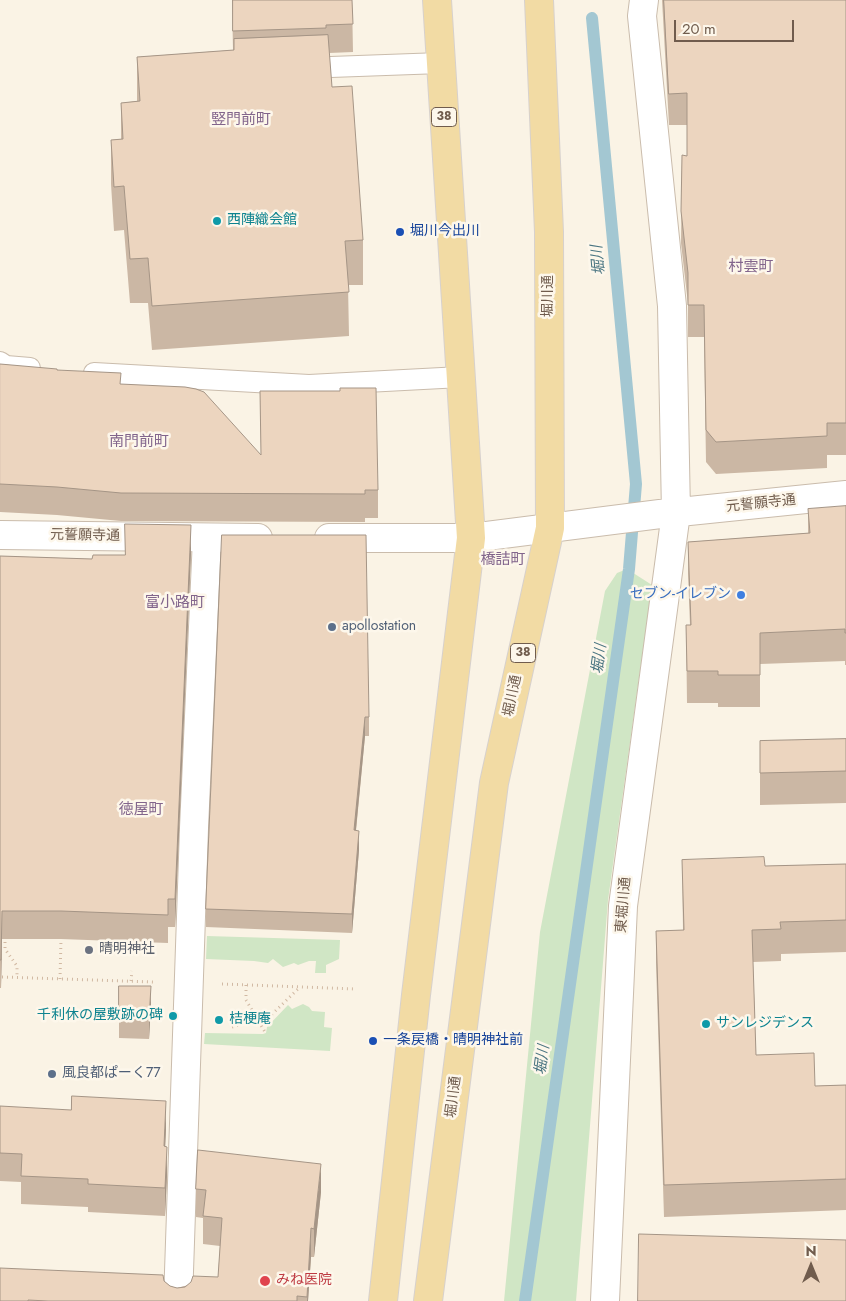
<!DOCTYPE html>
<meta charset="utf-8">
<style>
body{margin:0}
#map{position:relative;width:846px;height:1301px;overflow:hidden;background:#faf3e5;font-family:Jost,sans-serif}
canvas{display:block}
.north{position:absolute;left:786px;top:1241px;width:50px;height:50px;-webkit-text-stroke:4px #fdf7eb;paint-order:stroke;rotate:0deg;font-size:14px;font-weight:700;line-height:20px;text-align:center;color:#705c4d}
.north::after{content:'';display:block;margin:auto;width:18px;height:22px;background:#705c4d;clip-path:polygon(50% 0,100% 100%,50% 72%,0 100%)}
.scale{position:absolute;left:674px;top:20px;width:120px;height:22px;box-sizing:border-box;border:2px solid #705c4d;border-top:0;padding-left:6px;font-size:15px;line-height:18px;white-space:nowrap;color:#705c4d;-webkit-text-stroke:4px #fdf7eb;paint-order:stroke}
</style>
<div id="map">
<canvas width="846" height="1301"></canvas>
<div class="north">N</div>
<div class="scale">20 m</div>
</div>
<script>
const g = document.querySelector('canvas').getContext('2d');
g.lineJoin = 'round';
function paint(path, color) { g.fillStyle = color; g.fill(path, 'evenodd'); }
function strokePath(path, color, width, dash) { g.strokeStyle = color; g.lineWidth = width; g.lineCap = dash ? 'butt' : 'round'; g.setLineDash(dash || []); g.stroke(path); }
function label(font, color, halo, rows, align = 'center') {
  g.font = font + ' Jost,"Noto Sans JP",sans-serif'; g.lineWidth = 5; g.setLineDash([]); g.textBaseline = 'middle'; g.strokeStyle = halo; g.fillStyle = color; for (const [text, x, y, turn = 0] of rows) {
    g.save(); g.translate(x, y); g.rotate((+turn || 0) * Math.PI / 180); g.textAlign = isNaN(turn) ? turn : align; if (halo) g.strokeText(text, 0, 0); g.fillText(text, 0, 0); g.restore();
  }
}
const green = new Path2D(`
 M627,569L652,585L608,900L576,1301H504L540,932L605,591L617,573Z
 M207,936L340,940L339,959L326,965V973H315L316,961H309L298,965L294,963L283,967L273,959L268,963L254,961L206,959Z
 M303,1004L309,1007L312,1011L325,1012L324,1027L332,1028L330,1051L204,1044L205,1033L263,1034L266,1033L267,1027L288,1005L292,1009Z`);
const stream = new Path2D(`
 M525,1301L629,569L636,484L592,18`);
const path = new Path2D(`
 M5,937V949L17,966V977
 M2,977L154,982
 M60,979L61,939
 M131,981L132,971
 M222,984L356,989
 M246,985V1000L265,1032
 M261,1025L300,987
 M232,1027L248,1022L256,1017`);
const service = new Path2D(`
 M303,68L441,63
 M0,362L6,366L30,368
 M94,373L309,385L461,377`);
const minor = new Path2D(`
 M0,535L258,538
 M329,538H471L660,514L846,495
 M178,1301L194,828L207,538
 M605,1301L623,906L676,513L672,306L642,16L644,0`);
const primary = new Path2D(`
 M383,1301L416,995L471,538L437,0
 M428,1301L494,783L550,528L549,232L539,0`);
const wall = new Path2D(`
 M232,0H352L353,52L329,53L332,87L363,240V285H348L349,336L152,350L148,303H130L124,230L114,231L111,184V140L121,139V103L137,101V57L233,50Z
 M662,0H846V455H827V468L716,474L706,462L704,337H688V304L681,243L682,155L687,156V125H669Z
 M0,364L57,370L121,384L261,455L260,391L378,490V518H365V522L121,521L57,515L0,512Z
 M846,506V665H845V661L760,664V707H718V703H687L686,625H690L688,574V542L808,533V509Z
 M222,535L369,717V736H365L356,831L359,850L352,933L206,927V909Z
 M191,553L175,927H168V943L61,939H2L1,988H0V556L92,559L125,555Z
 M846,739V803L760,805V741Z
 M682,860L765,866L846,864V952L781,954V961L753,962L756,1055L815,1086L846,1085V1210L664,1217L656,963V931L683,930Z
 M119,986L151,1005L149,1039L119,1038Z
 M0,1106L166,1129L165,1146L167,1175L165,1216L88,1212V1207L21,1204V1182L0,1181Z
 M196,1189L321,1192L314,1257H311L308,1301H0L164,1281L170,1286L177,1288L218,1277L220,1246L203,1244V1218L196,1217Z`);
const shadedWall = new Path2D(`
 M191,525V553L175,927V899Z
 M365,717V736L354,849V830Z
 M359,831V850L352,933V914Z
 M2,911V939L1,988V960Z
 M151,986V1005L149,1039V1019Z
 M166,1101V1129L164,1174V1146Z
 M167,1147V1175L165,1216V1188Z
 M321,1164V1192L314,1257V1229Z
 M311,1228V1257L308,1301H307Z`);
const building = new Path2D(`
 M233,0H352L353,24L326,25V28L233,31Z
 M664,0H846V423H827V436L716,442L706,430L704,305H688V273L681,211L682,155L687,156V93L669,94Z
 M328,35L332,87L352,86L363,240L345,241L349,292L152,306L148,258L130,259L124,186L114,187L111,140L123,139L121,103L140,101L137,57L234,50V39Z
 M0,364L57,369V370L121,373L120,384L185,387L196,389L204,392L261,455L260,391H340V388H376L378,490H365V494L121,493L57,487L0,484Z
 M846,506V633H845V629L760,633V675H718V671H687L686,625H691L688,542L810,533L808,509Z
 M125,524L191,525L175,899H168V915L61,911H2L1,960H0V556L92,559L93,555H125Z
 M222,535H366L369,717H365L354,830L359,831L352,914L206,909Z
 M846,739V771L760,773V741Z
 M764,857L765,866L846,864V920L780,922L781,929L752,930L756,1055L814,1053L815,1086L846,1085V1179L664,1185L656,931L684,930L682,860Z
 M119,986H151L149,1019H119Z
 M72,1096L166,1101L164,1146L167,1147L165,1188L88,1184V1179L21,1176L22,1154L0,1153V1106L71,1110Z
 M198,1150L321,1164L314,1229L311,1228L307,1297L297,1296V1301H48L28,1300V1301H0V1268L163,1275L164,1281L170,1286L177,1288L185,1287L191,1282L193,1276L218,1277L222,1218L203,1216L206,1190L196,1189Z
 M639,1234L846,1240V1301H638Z`);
const markers = [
 [217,221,5,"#0f9aa8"],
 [400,232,5,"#1a4fb4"],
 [741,595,5,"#3f7fe0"],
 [332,627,5,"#5c6f8a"],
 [89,950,5,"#6b7280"],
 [173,1016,5,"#0f9aa8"],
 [219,1020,5,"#0f9aa8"],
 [706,1024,5,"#0f9aa8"],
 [373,1041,5,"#1a4fb4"],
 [52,1074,5,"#5c6f8a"],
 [265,1281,6,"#e0444e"]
];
const shields = [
 [444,117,25],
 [523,653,25]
];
const shieldNames = [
 ["38",444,117],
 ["38",523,653]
];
const cultureNames = [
 ["西陣織会館",227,221],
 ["千利休の屋敷跡の碑",163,1016,"right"],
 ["桔梗庵",229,1020],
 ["サンレジデンス",716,1024]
];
const transitNames = [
 ["堀川今出川",410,232],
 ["一条戻橋・晴明神社前",383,1041]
];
const streetNames = [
 ["堀川通",549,296,-90],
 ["元誓願寺通",761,504,-6],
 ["元誓願寺通",85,536,1],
 ["堀川通",513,696,-78],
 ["東堀川通",624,905,-85],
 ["堀川通",454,1097,-83]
];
const shopNames = [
 ["セブン-イレブン",731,595]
];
const serviceNames = [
 ["apollostation",342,627],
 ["風良都ぱーく77",62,1074]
];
const worshipNames = [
 ["晴明神社",99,950]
];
const healthNames = [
 ["みね医院",276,1281]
];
const neighbourhoodNames = [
 ["竪門前町",241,120],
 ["村雲町",751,267],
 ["南門前町",139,442],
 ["橋詰町",503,560],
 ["富小路町",175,603],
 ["徳屋町",141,810]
];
const waterNames = [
 ["堀川",599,260,-95],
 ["堀川",600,659,-82],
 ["堀川",543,1060,-82]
];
paint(green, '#d0e6c5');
strokePath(stream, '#a3c7d2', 12);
strokePath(service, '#cabcac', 22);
strokePath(minor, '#cabcac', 30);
strokePath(primary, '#d7d1cd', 30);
strokePath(path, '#d1b9a3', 3, [1, 4]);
strokePath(service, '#fff', 20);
strokePath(minor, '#fff', 28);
strokePath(primary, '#f2dba4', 28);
paint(wall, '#cbb7a4');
paint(shadedWall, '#a59586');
paint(building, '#ecd5bf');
strokePath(building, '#a59586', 1);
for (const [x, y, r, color] of markers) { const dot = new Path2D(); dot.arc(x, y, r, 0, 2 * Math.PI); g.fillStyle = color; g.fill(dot); strokePath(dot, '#fdf7eb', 2); }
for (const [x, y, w] of shields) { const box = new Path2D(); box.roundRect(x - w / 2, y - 9.5, w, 19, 4); g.fillStyle = '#fdf7eb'; g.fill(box); strokePath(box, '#705c4d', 1); }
label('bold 12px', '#705c4d', null, shieldNames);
label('14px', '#0d838f', '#fdf7eb', cultureNames, 'left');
label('14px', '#164399', '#fdf7eb', transitNames, 'left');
label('14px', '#705c4d', '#fdf7eb', streetNames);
label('14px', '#366cbe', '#fdf7eb', shopNames, 'right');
label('14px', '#4e5e75', '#fdf7eb', serviceNames, 'left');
label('14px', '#5b616d', '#fdf7eb', worshipNames, 'left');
label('14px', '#be3a42', '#fdf7eb', healthNames, 'left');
label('15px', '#82658c', '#fdf7eb', neighbourhoodNames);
label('italic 15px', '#497481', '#fdf7eb', waterNames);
</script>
